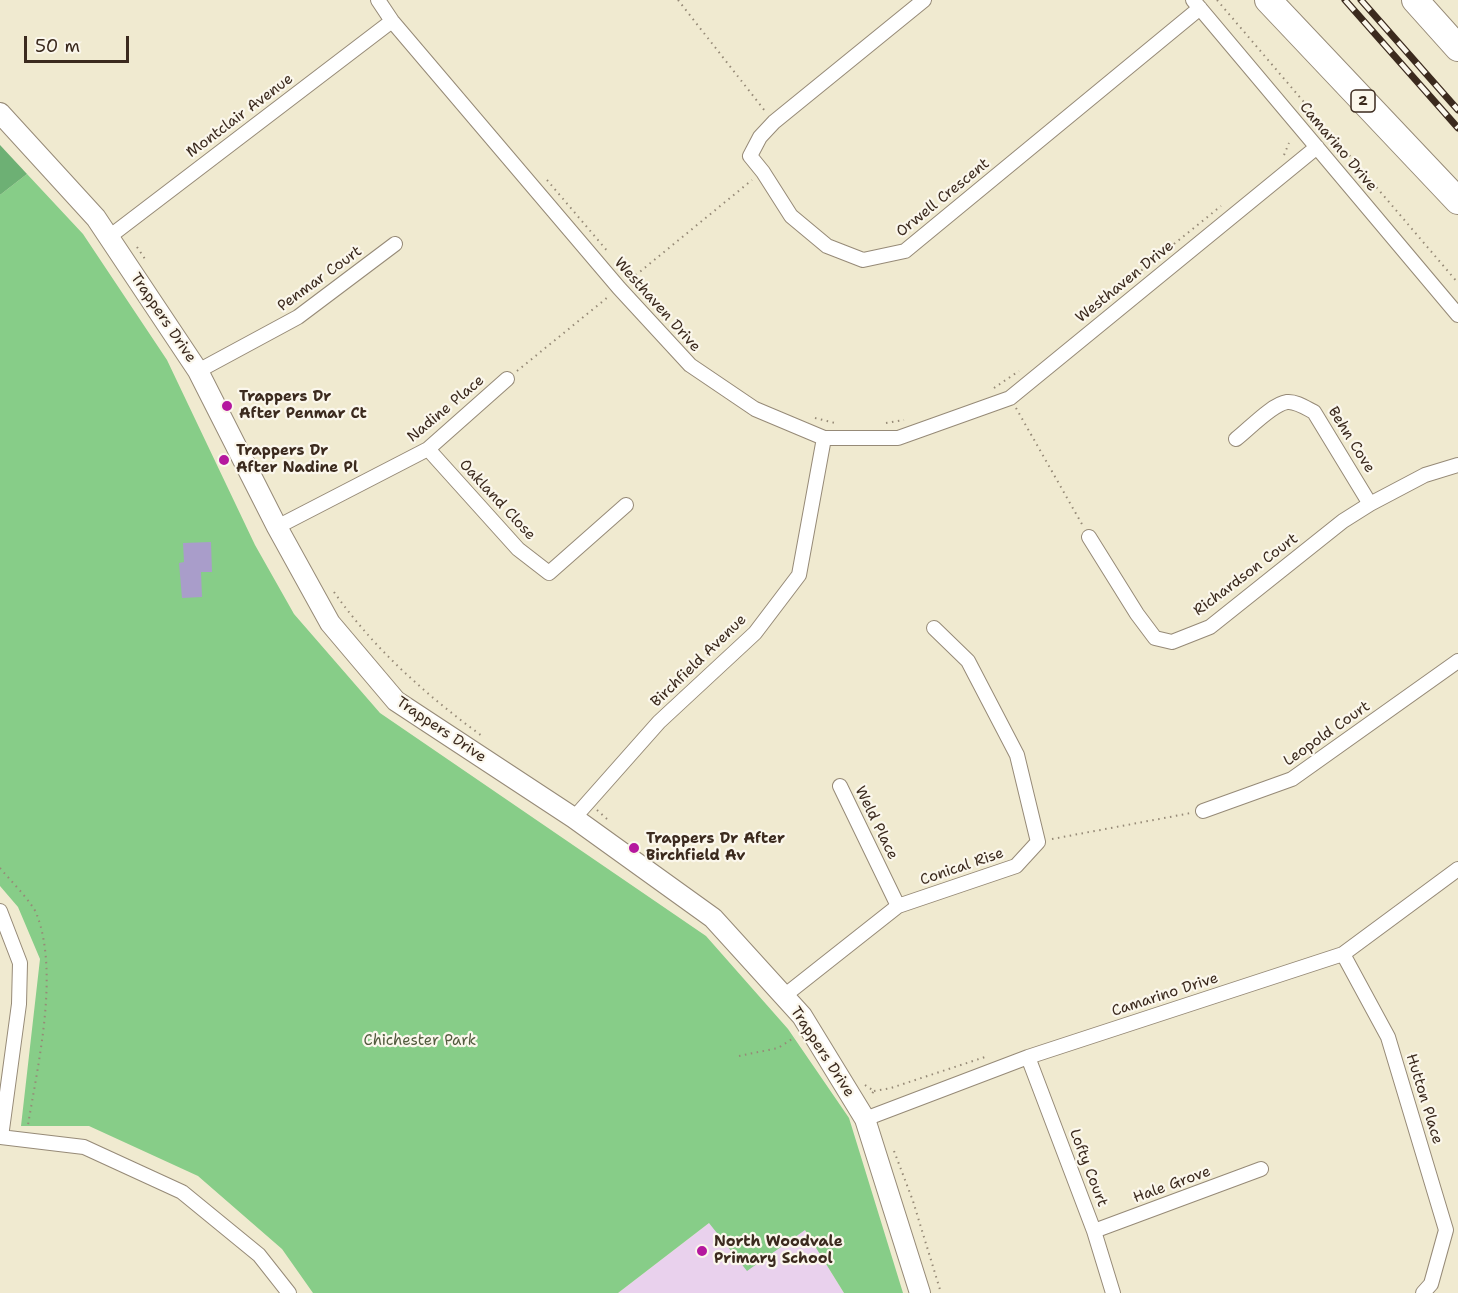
<!DOCTYPE html>
<style>
body{margin:0}
#map{position:relative;width:1458px;height:1293px;overflow:hidden;background:#f0ead0;font-family:"Shantell Sans",sans-serif}
canvas{display:block}
.scale{position:absolute;left:24px;top:36px;width:105px;height:27px;box-sizing:border-box;border:3px solid #3b2a1e;border-top:0;padding-left:8px;font-size:18px;line-height:21px;white-space:nowrap;color:#3b2a1e;-webkit-text-stroke:4px #fbf7ec;paint-order:stroke}
</style>
<div id="map">
<canvas width="1458" height="1293"></canvas>
<div class="scale">50 m</div>
</div>
<script>
const g = document.querySelector('canvas').getContext('2d');
g.lineJoin = 'round';
function paint(path, color) { g.fillStyle = color; g.fill(path, 'evenodd'); }
function strokePath(path, color, width, dash) { g.strokeStyle = color; g.lineWidth = width; g.lineCap = dash ? 'butt' : 'round'; g.setLineDash(dash || []); g.stroke(path); }
function label(font, color, halo, rows, align = 'center') {
  g.font = font + ' "Shantell Sans",sans-serif'; g.lineWidth = 4.5; g.setLineDash([]); g.textBaseline = 'middle'; g.strokeStyle = halo; g.fillStyle = color; for (const [text, x, y, turn = 0] of rows) {
    g.save(); g.translate(x, y); g.rotate((+turn || 0) * Math.PI / 180); g.textAlign = isNaN(turn) ? turn : align; if (halo) g.strokeText(text, 0, 0); g.fillText(text, 0, 0); g.restore();
  }
}
const built = new Path2D(`
 M709,1223L805,1230L844,1293H618Z`);
const green = new Path2D(`
 M27,174L83,234L167,360L255,545L294,614L380,713L706,936L788,1029L849,1118L903,1293H844L805,1230L747,1271L709,1223L618,1293H313L282,1249L198,1176L89,1126H21L40,959L18,907L0,886V195Z`);
const forest = new Path2D(`
 M0,145L27,174L0,195Z`);
const building = new Path2D(`
 M211,542L212,572H201L202,597L182,598L179,563L184,562L183,543Z`);
const path = new Path2D(`
 M678,0L765,111
 M1217,0L1458,283
 M1284,155L1289,143
 M547,180L609,253
 M137,247L147,262
 M1132,278L1221,206
 M631,279L752,180
 M517,371L608,297
 M994,388L1019,371
 M1016,408L1083,526
 M815,418L835,423
 M886,423L904,420
 M334,592C374,649 426,695 482,736
 M597,810L608,820
 M1052,839L1191,813
 M0,868C9,879 33,903 37,915C59,974 38,1064 28,1125
 M739,1056L778,1048L795,1037
 M865,1085L874,1091L870,1096
 M874,1091L891,1088L988,1056
 M894,1151L913,1201L941,1293`);
const street = new Path2D(`
 M378,0L392,21L619,288L690,365L755,409L824,438H898L1010,398L1317,147
 M924,0L774,122L760,137L750,156L763,172L791,216L827,246L863,260L905,251L1200,8
 M1193,0L1458,315
 M109,237L392,21
 M198,371L298,317L395,244
 M1236,439C1248,430 1272,404 1287,402C1296,401 1306,408 1314,412L1370,504
 M428,449L518,549L549,573L626,505
 M277,527L428,449L507,379
 M1089,537L1137,614L1155,638L1172,642L1210,627L1343,521L1370,504L1425,475L1458,465
 M840,786L898,906
 M1203,811L1292,779L1458,661
 M574,818L659,722L755,633L799,575L824,438
 M0,911L20,963L19,1004L1,1137
 M1343,954L1388,1037L1446,1230L1431,1284L1423,1293
 M784,996L898,906L1016,866L1038,842L1017,755L968,661L934,628
 M1028,1057L1094,1231L1113,1293
 M865,1119L1028,1057L1343,954L1458,869
 M0,1137L84,1147L182,1192L259,1255L289,1293
 M1094,1231L1261,1169`);
const secondary = new Path2D(`
 M0,113L96,218L198,371L277,527L330,623L396,701L574,818L713,918L802,1016L865,1119L920,1293`);
const highway = new Path2D(`
 M1268,0L1458,201
 M1415,0L1458,48`);
const rail = new Path2D(`
 M1345,0L1458,128
 M1361,0L1458,110`);
const markers = [
 [227,406,6,"#b5179e"],
 [224,460,6,"#b5179e"],
 [634,848,6,"#b5179e"],
 [702,1251,6,"#b5179e"]
];
const shields = [
 [1363,101,24]
];
const shieldNames = [
 ["2",1363,101]
];
const streetNames = [
 ["Montclair Avenue",240,116,-37],
 ["Camarino Drive",1338,147,50],
 ["Orwell Crescent",943,198,-39],
 ["Penmar Court",320,279,-36],
 ["Westhaven Drive",1125,282,-39],
 ["Westhaven Drive",657,305,48],
 ["Trappers Drive",163,318,56],
 ["Nadine Place",446,409,-40],
 ["Behn Cove",1351,440,58],
 ["Oakland Close",497,500,47],
 ["Richardson Court",1246,575,-37],
 ["Birchfield Avenue",699,661,-44],
 ["Trappers Drive",441,730,34],
 ["Leopold Court",1327,734,-35],
 ["Weld Place",876,823,64],
 ["Conical Rise",962,867,-19],
 ["Camarino Drive",1165,995,-18],
 ["Trappers Drive",822,1052,57],
 ["Hutton Place",1424,1099,73],
 ["Lofty Court",1088,1168,69],
 ["Hale Grove",1172,1185,-20]
];
const poiNames = [
 ["Trappers Dr",239,397],
 ["After Penmar Ct",239,414],
 ["Trappers Dr",236,451],
 ["After Nadine Pl",236,468],
 ["Trappers Dr After",646,839],
 ["Birchfield Av",646,856],
 ["North Woodvale",714,1242],
 ["Primary School",714,1259]
];
const parkNames = [
 ["Chichester Park",420,1041]
];
paint(built, '#e9d1ed');
paint(green, '#87cd88');
paint(forest, '#6db074');
paint(building, '#a99dca');
strokePath(street, '#968a77', 16);
strokePath(secondary, '#968a77', 22);
strokePath(highway, '#968a77', 28);
strokePath(path, '#968a77', 2, [1.5, 4.5]);
strokePath(street, '#fff', 14);
strokePath(secondary, '#fff', 20);
strokePath(highway, '#fff', 26);
strokePath(rail, '#3b2a1e', 7);
strokePath(rail, '#fbf7ec', 4.5, [14]);
for (const [x, y, r, color] of markers) { const dot = new Path2D(); dot.arc(x, y, r, 0, 2 * Math.PI); g.fillStyle = color; g.fill(dot); strokePath(dot, '#fbf7ec', 2); }
for (const [x, y, w] of shields) { const box = new Path2D(); box.roundRect(x - w / 2, y - 11, w, 22, 4.5); g.fillStyle = '#fbf7ec'; g.fill(box); strokePath(box, '#3b2a1e', 1.5); }
label('bold 14px', '#3b2a1e', null, shieldNames);
label('15px', '#3b2a1e', '#fbf7ec', streetNames);
label('bold 15px', '#3b2a1e', '#fbf7ec', poiNames, 'left');
label('15px', '#525b3e', '#fbf7ec', parkNames);
</script>
